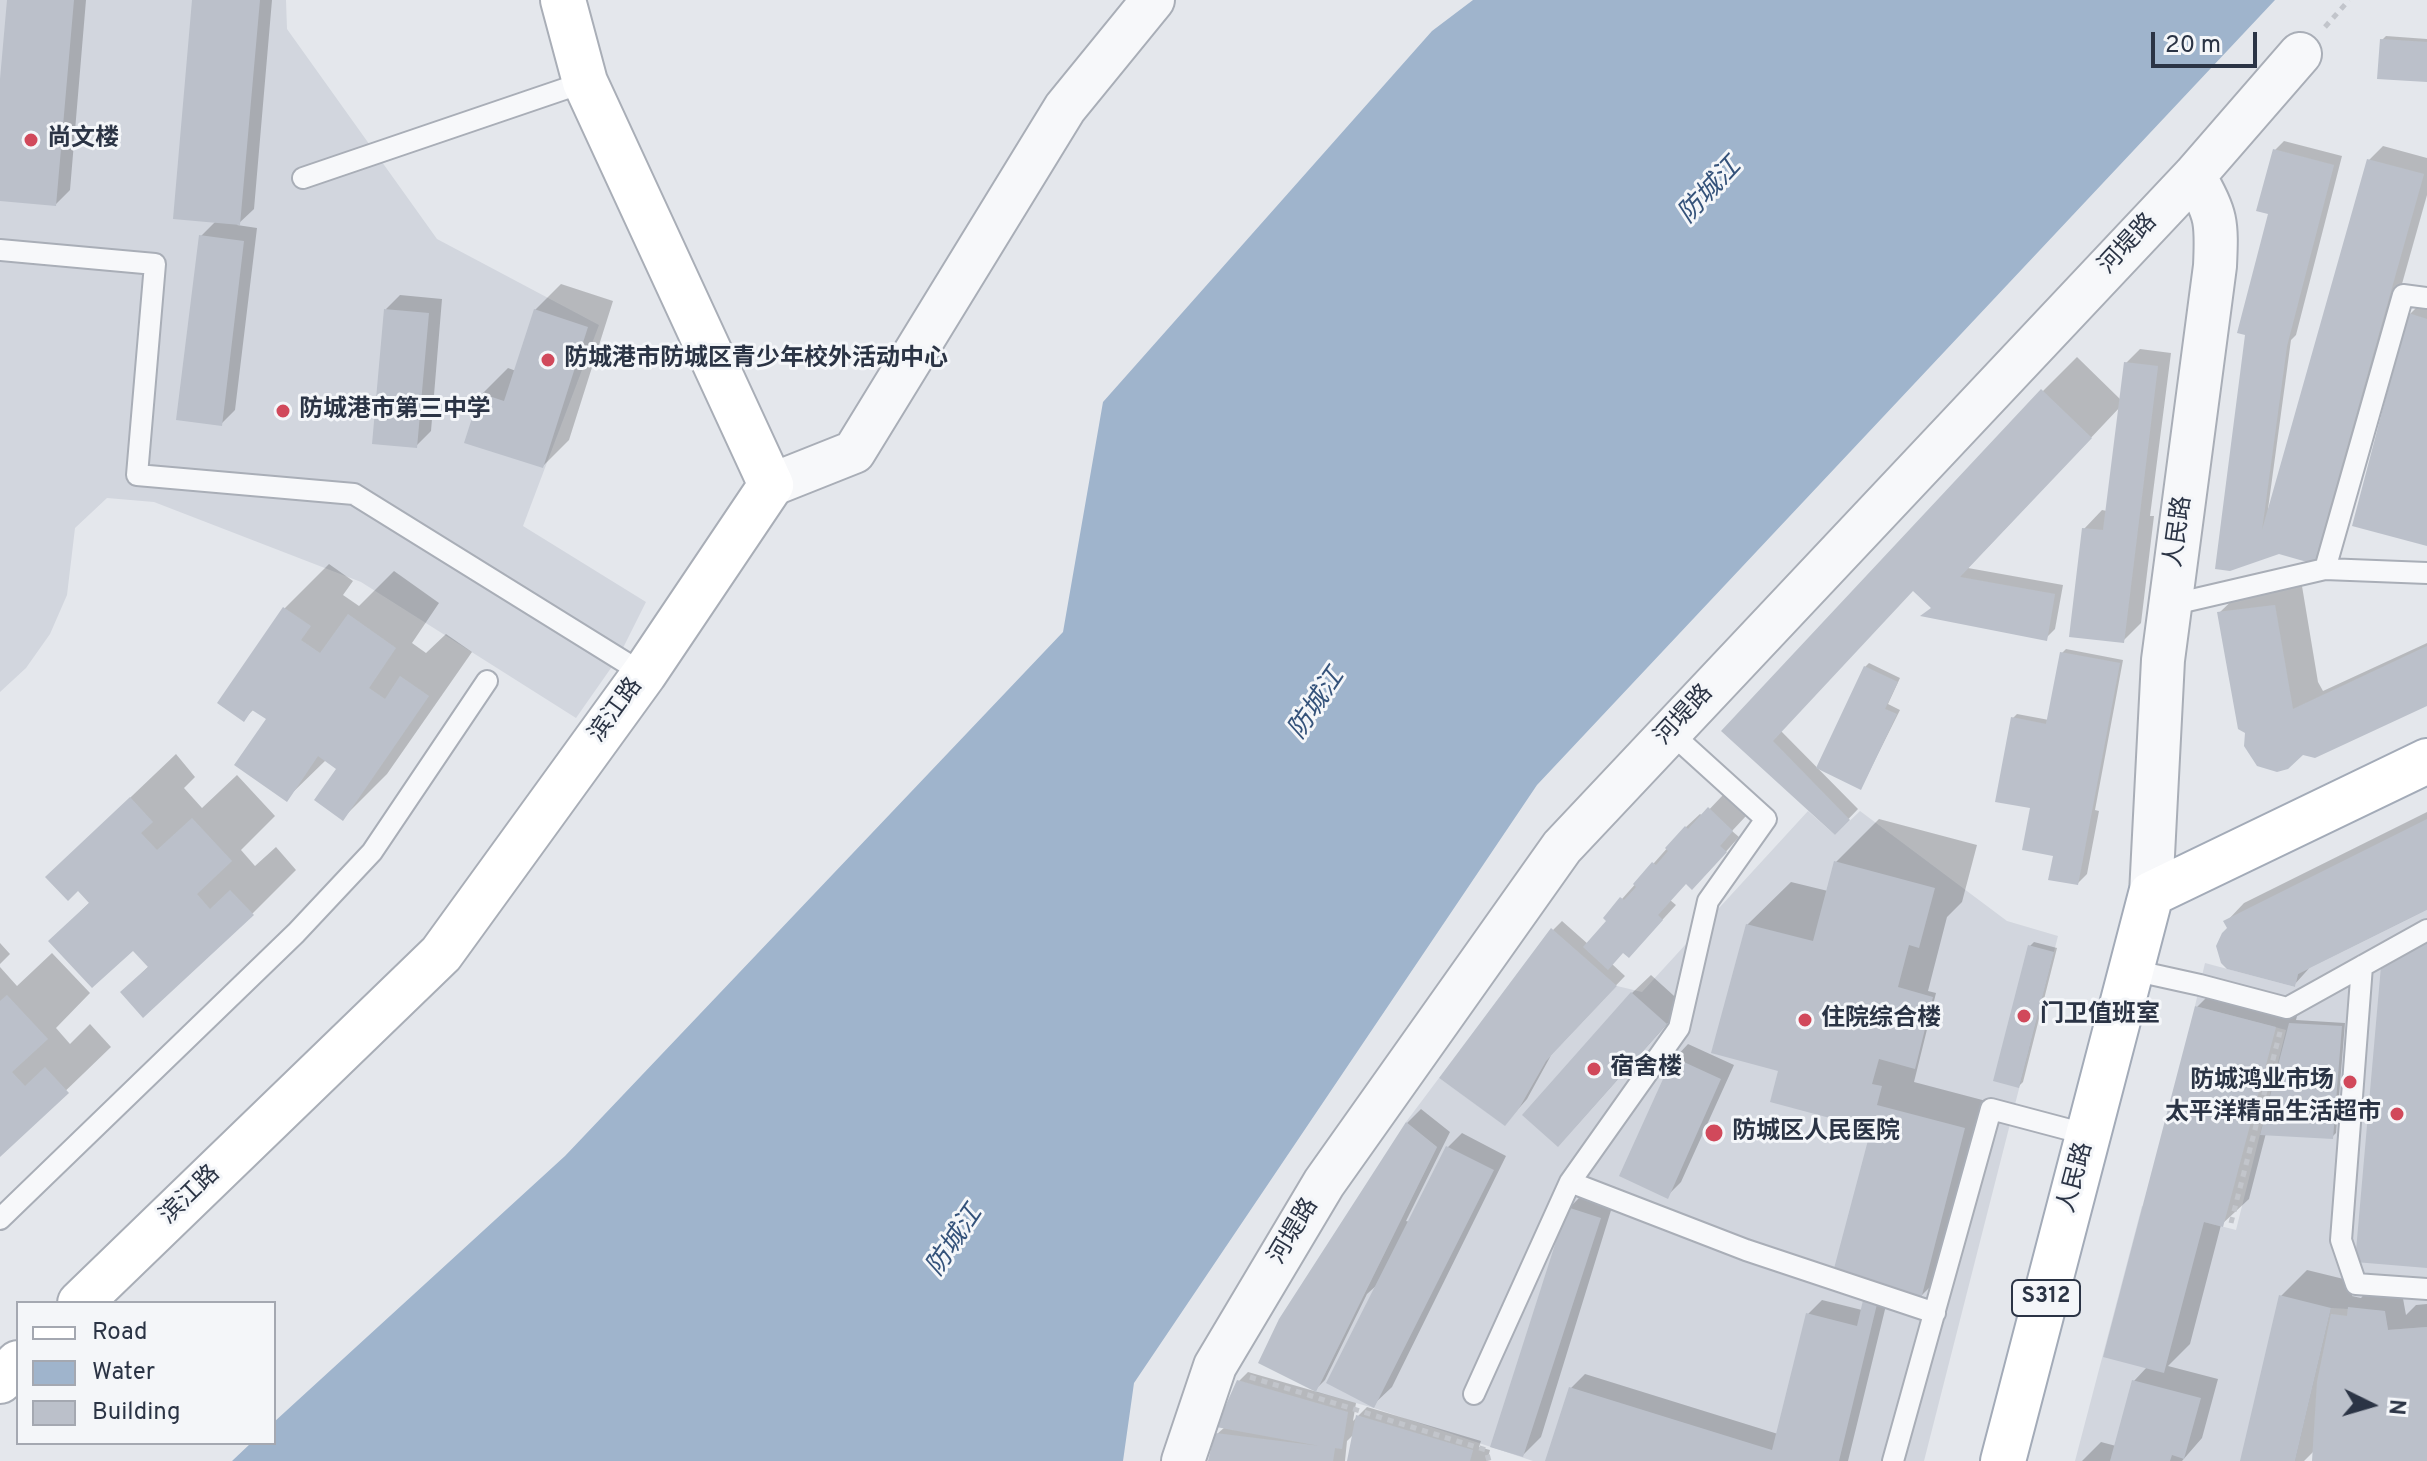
<!DOCTYPE html>
<meta charset="utf-8">
<style>
body{margin:0}
#map{position:relative;width:2427px;height:1461px;overflow:hidden;background:#e4e7ec;font-family:Overpass,sans-serif}
canvas{display:block}
.legend{position:absolute;left:16px;top:1301px;width:260px;height:144px;box-sizing:border-box;background:#f4f6f9;border:2px solid #a4a8b1;margin:0;padding:10px 14px;list-style:none;font-size:24px;color:#2b3445}
.legend li{display:flex;align-items:center;gap:16px;height:40px}
.legend b{width:40px;border:2px solid #a4a8b1}
.north{position:absolute;left:2331px;top:1365px;width:80px;height:80px;-webkit-text-stroke:6px #f4f6f9;paint-order:stroke;rotate:95deg;font-size:22px;font-weight:700;line-height:32px;text-align:center;color:#2b3445}
.north::after{content:'';display:block;margin:auto;width:28px;height:36px;background:#2b3445;clip-path:polygon(50% 0,100% 100%,50% 72%,0 100%)}
.scale{position:absolute;left:2151px;top:32px;width:106px;height:36px;box-sizing:border-box;border:4px solid #2b3445;border-top:0;padding-left:10px;font-size:24px;line-height:28px;white-space:nowrap;color:#2b3445;-webkit-text-stroke:6px #f4f6f9;paint-order:stroke}
</style>
<div id="map">
<canvas width="2427" height="1461"></canvas>
<ul class="legend">
<li><b style="height:10px;background:#fff"></b>Road</li>
<li><b style="height:22px;background:#9fb4cc"></b>Water</li>
<li><b style="height:22px;background:#bbc0ca"></b>Building</li>
</ul>
<div class="north">N</div>
<div class="scale">20 m</div>
</div>
<script>
const g = document.querySelector('canvas').getContext('2d');
g.lineJoin = 'round';
function paint(path, color) { g.fillStyle = color; g.fill(path, 'evenodd'); }
function strokePath(path, color, width, dash) { g.strokeStyle = color; g.lineWidth = width; g.lineCap = dash ? 'butt' : 'round'; g.setLineDash(dash || []); g.stroke(path); }
function label(font, color, halo, rows, align = 'center') {
  g.font = font + ' Overpass,"Noto Sans SC",sans-serif'; g.lineWidth = 6; g.setLineDash([]); g.textBaseline = 'middle'; g.strokeStyle = halo; g.fillStyle = color; for (const [text, x, y, turn = 0] of rows) {
    g.save(); g.translate(x, y); g.rotate((+turn || 0) * Math.PI / 180); g.textAlign = isNaN(turn) ? turn : align; if (halo) g.strokeText(text, 0, 0); g.fillText(text, 0, 0); g.restore();
  }
}
const built = new Path2D(`
 M0,0H286L287,29L437,239L599,325L523,526L646,602L618,658L576,718L361,582L154,502L107,498L75,528L67,595L50,634L26,668L0,692Z
 M1808,811L1835,835L1860,811L2007,921L2058,936L1924,1461H1533L1374,1408L1316,1392L1437,1147L1406,1122L1439,1078L1505,1125L1518,1110L1546,1061L1617,986L1642,992Z
 M2427,910V1327L2388,1330L2384,1311L2331,1308L2295,1461H2075L2142,1206L2236,1230L2286,1030L2195,1006L2205,963L2295,987L2298,974Z`);
const water = new Path2D(`
 M1473,0H2275L1537,785L1134,1383L1123,1461H232L251,1443H274V1422L565,1156L1063,632L1103,402L1432,31Z`);
const shadow = new Path2D(`
 M9,0H86L70,190L56,204L0,199V102Z
 M194,0H272L254,209L237,225L257,228L235,410L221,424L201,236L216,221Z
 M2386,36L2427,39V80L2382,40Z
 M2284,141L2342,156L2296,335L2291,340L2268,509H2270L2369,160L2383,146L2427,158V195L2328,547L2314,561L2278,552L2230,568L2270,213L2275,150Z
 M561,284L613,301L569,440L543,466L482,394L508,368L516,371L535,310Z
 M400,295L442,299L431,431L417,445L386,309Z
 M2427,297V544L2410,314Z
 M2140,349L2171,353L2150,516H2154L2141,623L2123,641L2084,529L2102,510L2107,511L2121,406L1968,568L2063,585L2055,629L2046,638L1932,607L1913,589L1780,730L1858,809L1835,833L1754,760L2043,391L2077,357L2121,400L2126,363Z
 M329,564L353,581L343,595L359,606L394,571L439,603L412,643L426,653L446,634L472,652L387,774L343,818L339,768L326,760L286,799L268,719L254,709L244,719L285,608Z
 M2301,580L2318,682L2323,691L2427,643V703L2247,732L2219,613L2246,587Z
 M2066,649L2123,660L2095,810L2099,811L2087,874L2078,883L2055,854L2032,807L2013,718L2017,714L2049,720L2062,653Z
 M1869,663L1900,678L1888,704L1900,710L1861,788L1865,667Z
 M176,754L195,777L184,788L202,808L237,775L275,816L241,850L255,866L276,847L296,870L252,914L122,992L149,966L133,948L51,941L90,902L78,888L47,877Z
 M1723,795L1746,816L1732,831L1739,837L1706,874L1686,882L1670,900L1676,905L1642,942L1624,951L1612,964L1625,976L1554,1050L1527,1099L1514,1114L1553,930L1562,921L1588,944L1609,920L1622,899L1686,827L1700,814L1703,816Z
 M2427,812V908L2313,964L2294,985L2229,929L2226,922L2244,903Z
 M1879,819L1977,845L1962,902L1947,917L1928,991L1936,993L1914,1082L1990,1102L1946,1271L1920,1297L1890,1289L1848,1461H1547L1571,1388L1585,1374L1778,1434L1808,1314L1822,1300L1862,1310L1866,1297L1873,1127L1780,1069L1747,925L1791,882L1828,891L1836,862Z
 M2034,942L2057,948L2023,1082L2019,1086L2030,946Z
 M0,943L10,954L0,964Z
 M52,953L90,993L56,1028L70,1044L90,1024L111,1047L0,1154V967L17,986Z
 M1651,975L1684,1005L1576,1126L1632,993Z
 M2223,981L2301,1001L2296,1020L2345,1023L2336,1133L2332,1137L2266,1133L2249,1199L2221,1225L2190,1344L2168,1366L2218,1379L2202,1438L2182,1461H2082L2101,1442L2116,1446L2134,1381L2148,1366L2197,1007Z
 M1688,1044L1734,1065L1681,1182L1667,1196L1675,1058Z
 M1421,1109L1450,1132L1406,1221L1410,1222L1448,1147L1462,1133L1506,1156L1392,1387L1373,1405L1378,1284L1367,1294L1325,1380L1316,1389L1407,1123Z
 M1583,1194L1613,1204L1541,1437L1523,1455L1569,1208Z
 M2307,1270L2356,1282L2352,1296L2361,1298L2368,1290L2402,1293L2406,1315L2416,1305L2427,1304V1461H2314L2315,1450L2304,1461H2242L2281,1296Z
 M1248,1372L1356,1403L1353,1421L1367,1407L1481,1441L1479,1447L1490,1450L1487,1461H1349L1354,1434L1347,1441L1345,1461H1210L1217,1434L1225,1427L1239,1381Z`);
const building = new Path2D(`
 M7,0H74L56,206L0,201V79Z
 M192,0H260L240,225L173,219Z
 M2380,39L2427,42V82L2377,79Z
 M2273,149L2334,165L2287,346L2262,530L2367,159L2424,174L2314,564L2279,554L2230,571L2215,569L2245,335L2237,333L2268,214L2256,211Z
 M199,235L244,241L222,426L176,420Z
 M384,309L429,313L417,448L372,444Z
 M534,309L588,327L543,468L464,443L480,393L504,401Z
 M2408,313L2427,319V546L2352,526Z
 M2124,362L2158,366L2124,643L2069,637L2082,528L2103,530Z
 M2041,389L2092,438L1960,577L2055,594L2047,641L1920,616L1931,608L1913,591L1773,741L1850,820L1835,835L1721,731Z
 M2275,605L2293,709L2427,646V706L2315,758L2303,755L2288,769L2277,772L2257,766L2244,746L2245,733L2238,729L2217,612Z
 M283,607L311,626L301,640L320,653L348,614L396,648L369,688L385,699L400,676L429,696L343,821L314,800L336,769L318,756L287,802L234,765L266,719L252,710L244,722L217,703Z
 M2060,652L2120,663L2078,885L2048,880L2053,856L2022,850L2030,808L1995,802L2011,717L2046,724Z
 M1864,666L1898,682L1885,709L1897,714L1861,790L1816,768Z
 M130,797L153,822L141,833L157,850L192,818L232,861L197,894L210,909L230,890L254,915L143,1018L120,992L148,967L133,951L92,988L48,941L89,903L78,891L68,901L45,877Z
 M1708,807L1733,831L1720,846L1727,852L1692,890L1686,884L1658,915L1663,920L1629,958L1623,953L1608,970L1583,947L1606,921L1603,918L1620,897L1624,900L1636,887L1633,884L1652,862L1656,865L1668,851L1665,848L1685,826L1688,829Z
 M2427,819V910L2298,974L2295,987L2227,969L2221,963L2216,946L2222,933L2227,928L2223,921Z
 M1834,861L1935,888L1919,948L1909,945L1898,987L1933,997L1915,1069L1879,1059L1872,1084L1882,1086L1877,1105L1965,1128L1921,1299L1832,1276L1871,1129L1770,1102L1778,1071L1711,1053L1746,924L1813,941Z
 M1551,928L1617,986L1546,1061L1518,1110L1505,1126L1439,1078Z
 M2427,940V1268L2355,1262L2381,966Z
 M2028,945L2054,952L2019,1088L1993,1081Z
 M1631,992L1667,1024L1558,1147L1522,1115Z
 M7,995L48,1039L12,1072L25,1086L45,1067L69,1093L0,1157V1001Z
 M2195,1006L2276,1027L2223,1227L2204,1222L2164,1373L2103,1357Z
 M2289,1023L2342,1026L2333,1139L2260,1135Z
 M1673,1057L1721,1079L1668,1199L1619,1176Z
 M1406,1122L1437,1147L1316,1392L1258,1363L1279,1319Z
 M1446,1146L1494,1170L1374,1408L1326,1383Z
 M1567,1207L1601,1218L1523,1457L1490,1447Z
 M2279,1295L2331,1308L2295,1461H2240Z
 M1864,1296L1878,1300L1839,1461H1545L1569,1387L1772,1450L1806,1313L1857,1326Z
 M2348,1307L2385,1311L2388,1330L2427,1327V1461H2312L2317,1382L2331,1314L2347,1316Z
 M1237,1380L1348,1412L1342,1449L1335,1448L1333,1461H1208L1215,1433L1320,1446L1216,1427Z
 M2132,1380L2201,1398L2184,1459L2172,1455L2170,1461H2110Z
 M1356,1415L1473,1450L1470,1461H1347Z`);
const path = new Path2D(`
 M2325,27L2349,0
 M2231,1223L2280,1032
 M1250,1377L1486,1450L1489,1461`);
const lane = new Path2D(`
 M303,178L585,82
 M0,250L155,264L137,475L354,494L644,674
 M2325,569L2403,295L2427,298
 M2170,605L2325,569L2427,573
 M2362,966L2341,1240L2356,1284L2427,1289
 M2132,970L2200,985L2287,1008L2427,930
 M1570,1182L1746,1250L1935,1313
 M0,1219L296,933L372,852L487,681
 M1474,1394L1570,1182L1679,1028L1708,901L1766,819L1670,732
 M1893,1461L1991,1109L2089,1135`);
const street = new Path2D(`
 M771,485L854,452L1065,108L1153,0
 M2151,894L2163,660L2215,266C2217,223 2217,214 2194,176
 M1183,1461L1215,1366L1324,1183L1562,847L2194,176L2300,54`);
const secondary = new Path2D(`
 M80,1303L441,954L644,674L771,485L585,82L563,0
 M0,1381L18,1363`);
const primary = new Path2D(`
 M2003,1461L2151,894L2427,761`);
const markers = [
 [31,140,8,"#d1495b"],
 [548,360,8,"#d1495b"],
 [283,411,8,"#d1495b"],
 [2024,1016,8,"#d1495b"],
 [1805,1020,8,"#d1495b"],
 [1594,1069,8,"#d1495b"],
 [2350,1082,8,"#d1495b"],
 [2397,1114,8,"#d1495b"],
 [1714,1133,10,"#d1495b"]
];
const shields = [
 [2046,1298,68]
];
const shieldNames = [
 ["S312",2046,1298]
];
const poiNames = [
 ["尚文楼",47,140],
 ["防城港市防城区青少年校外活动中心",564,360],
 ["防城港市第三中学",299,411],
 ["门卫值班室",2040,1016],
 ["住院综合楼",1821,1020],
 ["宿舍楼",1610,1069],
 ["防城鸿业市场",2334,1082,"right"],
 ["太平洋精品生活超市",2381,1114,"right"],
 ["防城区人民医院",1732,1133]
];
const streetNames = [
 ["河堤路",2129,245,-47],
 ["人民路",2180,532,-82],
 ["滨江路",617,711,-54],
 ["河堤路",1685,716,-47],
 ["人民路",2077,1178,-75],
 ["滨江路",191,1196,-44],
 ["河堤路",1295,1232,-59]
];
const waterNames = [
 ["防城江",1711,192,-47],
 ["防城江",1318,705,-56],
 ["防城江",956,1242,-56]
];
paint(built, '#d2d6de');
paint(water, '#9fb4cc');
paint(shadow, '#0003');
paint(building, '#bbc0ca');
strokePath(lane, '#a9aeb7', 24);
strokePath(street, '#a9aeb7', 46);
strokePath(secondary, '#a9aeb7', 48);
strokePath(primary, '#a3abb8', 48);
strokePath(path, '#c2c5cb', 5, [6, 6]);
strokePath(lane, '#f7f8fa', 20);
strokePath(street, '#f7f8fa', 42);
strokePath(secondary, '#fff', 44);
strokePath(primary, '#fff', 44);
for (const [x, y, r, color] of markers) { const dot = new Path2D(); dot.arc(x, y, r, 0, 2 * Math.PI); g.fillStyle = color; g.fill(dot); strokePath(dot, '#f4f6f9', 3); }
for (const [x, y, w] of shields) { const box = new Path2D(); box.roundRect(x - w / 2, y - 18, w, 36, 6); g.fillStyle = '#f4f6f9'; g.fill(box); strokePath(box, '#2b3445', 2); }
label('bold 22px', '#2b3445', null, shieldNames);
label('bold 24px', '#2b3445', '#f4f6f9', poiNames, 'left');
label('24px', '#2b3445', '#f4f6f9', streetNames);
label('italic 26px', '#34527a', '#f4f6f9', waterNames);
</script>
